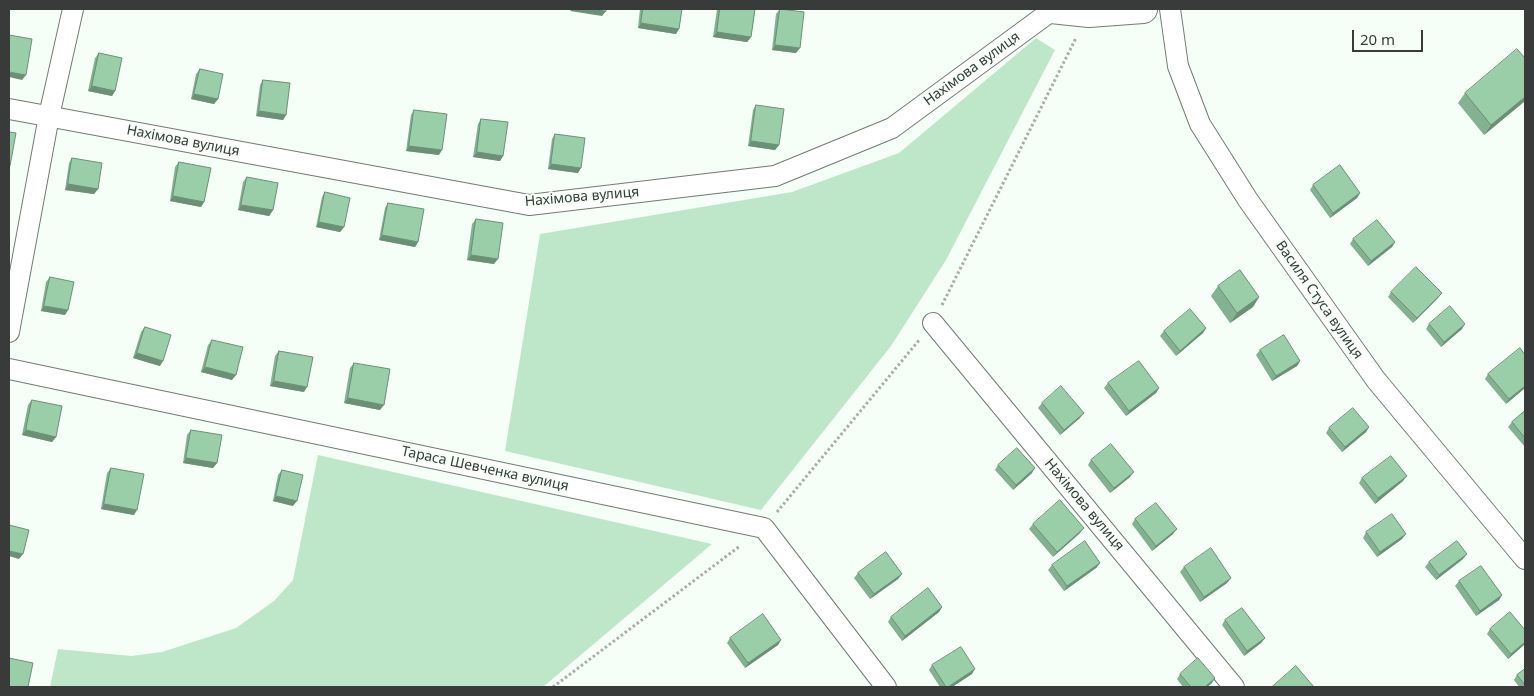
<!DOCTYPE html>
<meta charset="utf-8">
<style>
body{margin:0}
#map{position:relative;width:1534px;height:696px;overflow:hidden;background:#f6fef8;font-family:"Noto Sans",sans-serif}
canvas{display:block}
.frame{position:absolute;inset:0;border:10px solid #383b39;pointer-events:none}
.scale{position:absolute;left:1352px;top:30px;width:71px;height:22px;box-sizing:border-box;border:2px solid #383b39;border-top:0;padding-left:6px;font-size:15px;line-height:18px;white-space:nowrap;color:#383b39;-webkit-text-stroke:4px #f6fef8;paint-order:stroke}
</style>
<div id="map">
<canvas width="1534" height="696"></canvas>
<div class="frame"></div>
<div class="scale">20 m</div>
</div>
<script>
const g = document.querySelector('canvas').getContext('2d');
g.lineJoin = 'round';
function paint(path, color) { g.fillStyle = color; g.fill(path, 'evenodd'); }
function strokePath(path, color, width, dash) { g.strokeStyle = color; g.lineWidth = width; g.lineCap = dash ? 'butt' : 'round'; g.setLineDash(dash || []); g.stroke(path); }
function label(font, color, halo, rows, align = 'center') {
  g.font = font + ' "Noto Sans",sans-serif'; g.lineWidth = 4; g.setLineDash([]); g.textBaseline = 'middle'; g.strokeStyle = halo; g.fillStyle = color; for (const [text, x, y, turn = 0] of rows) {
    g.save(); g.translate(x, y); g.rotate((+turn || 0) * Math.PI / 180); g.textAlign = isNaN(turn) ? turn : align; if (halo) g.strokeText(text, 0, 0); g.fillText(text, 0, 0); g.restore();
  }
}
const green = new Path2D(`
 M1036,38L1055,50L946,260L891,346L761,510L505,451L540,234L792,192L899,153Z
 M318,455L712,544L543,687H50L58,649L131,656L162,652L236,628L274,601L293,580Z`);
const path = new Path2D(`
 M942,305L1076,38
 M777,512L920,339
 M553,687L740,546`);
const street = new Path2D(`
 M1170,9L1178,66L1200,124L1248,200L1376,380L1525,559
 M9,109L529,205L775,176L892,128L1054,9
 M933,323L1234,687
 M9,332L49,116L73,9
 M9,369L764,528L886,687`);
const secondary = new Path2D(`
 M1051,9L1089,13L1143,9`);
const wall = new Path2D(`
 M640,9H682L676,34L638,28Z
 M717,9H755L751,37L747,42L713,37Z
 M780,9L796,53L772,50L776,14Z
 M99,53L115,91L112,96L88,91L95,58Z
 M200,69L218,99L214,104L191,99L196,74Z
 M263,80L286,115L283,120L256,116L260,85Z
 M1465,93L1525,101L1484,135L1458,103Z
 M756,105L779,145L775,150L748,146L753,110Z
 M414,110L439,155L406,151L411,115Z
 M481,119L503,156L500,161L473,157L478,124Z
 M555,134L578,173L548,169L552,139Z
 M72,158L98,189L94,194L65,190L69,163Z
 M179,162L204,202L201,207L170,201L175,167Z
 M247,177L273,210L269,216L238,210L243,182Z
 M1313,185L1360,193L1357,198L1330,218L1310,190Z
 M325,192L344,227L340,232L316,227L322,197Z
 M388,203L418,242L415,247L379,240L385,208Z
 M476,219L494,264L467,260L472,224Z
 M1353,239L1395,242L1392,247L1368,266L1350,244Z
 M50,277L65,315L41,311L46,282Z
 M1218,286L1259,297L1253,307L1230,323L1211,296Z
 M1391,292L1438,298L1413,323L1388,297Z
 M1429,324L1462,329L1441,347L1426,329Z
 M145,327L160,366L133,358L141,332Z
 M1206,328L1203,333L1176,356L1160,336L1164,331Z
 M212,340L232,380L201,372L208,345Z
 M1260,350L1300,361L1297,366L1272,381L1256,355Z
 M279,351L304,392L270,386L275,356Z
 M354,363L380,410L344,403L350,368Z
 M1488,374L1525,388L1506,404L1485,379Z
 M1108,383L1159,388L1156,393L1126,416L1104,388Z
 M32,400L56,437L52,442L22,435L28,405Z
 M1042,403L1080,418L1060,435L1038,408Z
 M1525,411V447L1508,427L1512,422Z
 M1369,427L1366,432L1342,452L1326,433L1329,428Z
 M191,430L217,463L213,468L183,463L187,435Z
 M1091,460L1130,477L1110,493L1088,465Z
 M998,465L1032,473L1013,490L995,470Z
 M111,468L134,515L101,509L107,473Z
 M282,470L293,506L273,501L278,475Z
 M1362,478L1403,481L1375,504L1359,483Z
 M1135,519L1173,534L1152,551L1132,524Z
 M1033,524L1080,533L1053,557L1029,529Z
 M1366,532L1402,539L1377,557L1363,538Z
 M1463,559L1436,580L1425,567L1429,562Z
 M1100,563L1096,568L1064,591L1048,570L1052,565Z
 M1184,567L1227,583L1200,602L1180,572Z
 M858,573L902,574L898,579L870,599L854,578Z
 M1459,581L1502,595L1499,600L1476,616L1455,586Z
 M942,607L939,612L902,641L888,622L891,617Z
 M1225,620L1265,638L1261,643L1244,656L1222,625Z
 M1490,629L1525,630V644L1508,659L1487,634Z
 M730,638L781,640L778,645L745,668L727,643Z
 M932,665L972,674L952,687H940L929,670Z
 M1525,669V687H1519L1514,680L1517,675Z
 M1180,674L1212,683L1207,687H1183L1177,679Z`);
const shadedWall = new Path2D(`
 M572,9H593L606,11L602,16L570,11Z
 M641,23L679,29L676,34L638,28Z
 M717,32L751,37L747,42L713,37Z
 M775,45L800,48L796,53L772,50Z
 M9,72L26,75L22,80L9,77Z
 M92,86L115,91L112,96L88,91Z
 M194,94L218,99L214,104L191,99Z
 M1525,97V101L1484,135L1491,125Z
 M259,111L286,115L283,120L256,116Z
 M751,141L779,145L775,150L748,146Z
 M409,146L442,150L439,155L406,151Z
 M477,152L503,156L500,161L473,157Z
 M551,164L581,168L578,173L548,169Z
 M68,184L98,189L94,194L65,190Z
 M1360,193L1357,198L1330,218L1333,213Z
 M173,196L204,202L201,207L170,201Z
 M241,205L273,210L269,216L238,210Z
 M319,222L344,227L340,232L316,227Z
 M382,235L418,242L415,247L379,240Z
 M1395,242L1392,247L1368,266L1371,261Z
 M471,255L498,259L494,264L467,260Z
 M1442,293L1438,298L1413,323L1417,318Z
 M1259,297L1253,307L1230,323L1237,313Z
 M44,306L68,310L65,315L41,311Z
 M1465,324L1462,329L1441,347L1444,342Z
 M1206,328L1203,333L1176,356L1180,351Z
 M137,353L163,361L160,366L133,358Z
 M1300,361L1297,366L1272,381L1276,376Z
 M205,367L236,375L232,380L201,372Z
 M274,381L307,387L304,392L270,386Z
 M1525,386V388L1506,404L1509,399Z
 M1159,388L1156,393L1126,416L1129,411Z
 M348,398L384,405L380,410L344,403Z
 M1084,413L1080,418L1060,435L1064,430Z
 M1369,427L1366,432L1342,452L1345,447Z
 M26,430L56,437L52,442L22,435Z
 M186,458L217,463L213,468L183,463Z
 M1035,468L1032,473L1013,490L1016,485Z
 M1134,472L1130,477L1110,493L1114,488Z
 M1407,476L1403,481L1375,504L1378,498Z
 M276,496L297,501L293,506L273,501Z
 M104,504L137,510L134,515L101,509Z
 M1084,528L1080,533L1053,557L1057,552Z
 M1177,529L1173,534L1152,551L1156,546Z
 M1406,534L1402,539L1377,557L1380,552Z
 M9,551L23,554L19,559L9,556Z
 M1467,554L1463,559L1436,580L1439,575Z
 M1100,563L1096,568L1064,591L1067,586Z
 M902,574L898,579L870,599L874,594Z
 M1231,578L1227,583L1200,602L1204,597Z
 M1502,595L1499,600L1476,616L1480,611Z
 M942,607L939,612L902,641L905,636Z
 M1265,638L1261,643L1244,656L1247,651Z
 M781,640L778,645L745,668L748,663Z
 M1525,642V644L1508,659L1511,654Z
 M975,669L972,674L952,687H948Z
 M1215,678L1212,683L1207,687H1205Z`);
const building = new Path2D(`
 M593,9H606V11Z
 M643,9H682L679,29L641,23Z
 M720,9H755L751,37L717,32Z
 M780,9L804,12L800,48L775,45Z
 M9,35L32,39L26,75L9,72Z
 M1517,49L1525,58V97L1491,125L1465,93Z
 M99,53L122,58L115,91L92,86Z
 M200,69L223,74L218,99L194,94Z
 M263,80L290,83L286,115L259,111Z
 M756,105L784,109L779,145L751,141Z
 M414,110L447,114L442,150L409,146Z
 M481,119L508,122L503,156L477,152Z
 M9,132L16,133L10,166H9Z
 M555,134L585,138L581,168L551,164Z
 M72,158L102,163L98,189L68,184Z
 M179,162L211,168L204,202L173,196Z
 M1340,165L1360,193L1333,213L1313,185Z
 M247,177L278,183L273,210L241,205Z
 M325,192L350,198L344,227L319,222Z
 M388,203L424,209L418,242L382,235Z
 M476,219L503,223L498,259L471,255Z
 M1377,220L1395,242L1371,261L1353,239Z
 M1416,267L1442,293L1417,318L1391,292Z
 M1240,270L1259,297L1237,313L1218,286Z
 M50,277L74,282L68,310L44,306Z
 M1450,306L1465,324L1444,342L1429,324Z
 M1190,309L1206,328L1180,351L1164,331Z
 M145,327L171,335L163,361L137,353Z
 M1284,335L1300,361L1276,376L1260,350Z
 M212,340L243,347L236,375L205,367Z
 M1520,348L1525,355V386L1509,399L1488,374Z
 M279,351L313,357L307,387L274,381Z
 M1139,361L1159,388L1129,411L1108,383Z
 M354,363L390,369L384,405L348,398Z
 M1061,386L1084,413L1064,430L1042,403Z
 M32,400L62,406L56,437L26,430Z
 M1353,408L1369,427L1345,447L1329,428Z
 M1525,411V438L1512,422Z
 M191,430L222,435L217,463L186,458Z
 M1111,444L1134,472L1114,488L1091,460Z
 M1017,448L1035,468L1016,485L998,465Z
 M1391,456L1407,476L1378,498L1362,478Z
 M111,468L144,474L137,510L104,504Z
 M282,470L303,475L297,501L276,496Z
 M1060,500L1084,528L1057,552L1033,524Z
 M1156,503L1177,529L1156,546L1135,519Z
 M1392,514L1406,534L1380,552L1366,532Z
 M9,525L29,530L23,554L9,551Z
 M1085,541L1100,563L1067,586L1052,565Z
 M1457,541L1467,554L1439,575L1429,562Z
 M1211,548L1231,578L1204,597L1184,567Z
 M886,552L902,574L874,594L858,573Z
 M1481,566L1502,595L1480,611L1459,581Z
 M928,588L942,607L905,636L891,617Z
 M1242,608L1265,638L1247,651L1225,620Z
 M1510,612L1525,630V642L1511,654L1490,629Z
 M763,614L781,640L748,663L730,638Z
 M961,647L975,669L948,687H946L932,665Z
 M9,658L33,663L28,687H9Z
 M1198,658L1215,678L1205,687H1191L1180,674Z
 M1296,666L1314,687H1272Z
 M1525,669V685L1517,675Z`);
const streetNames = [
 ["Нахімова вулиця",972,69,-36],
 ["Нахімова вулиця",183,141,11],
 ["Нахімова вулиця",582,197,-5],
 ["Василя Стуса вулиця",1319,300,55],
 ["Тараса Шевченка вулиця",485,469,12],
 ["Нахімова вулиця",1084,505,50]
];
paint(green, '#bee7ca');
strokePath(street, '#737b75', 22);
strokePath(secondary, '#737b75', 30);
strokePath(path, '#a8ada9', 3, [2.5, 2.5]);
strokePath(street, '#fff', 20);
strokePath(secondary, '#fff', 28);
paint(wall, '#84b191');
paint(shadedWall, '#6b9076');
paint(building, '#99cea9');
strokePath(building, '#6b9076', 1);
label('14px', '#383b39', '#f6fef8', streetNames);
</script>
